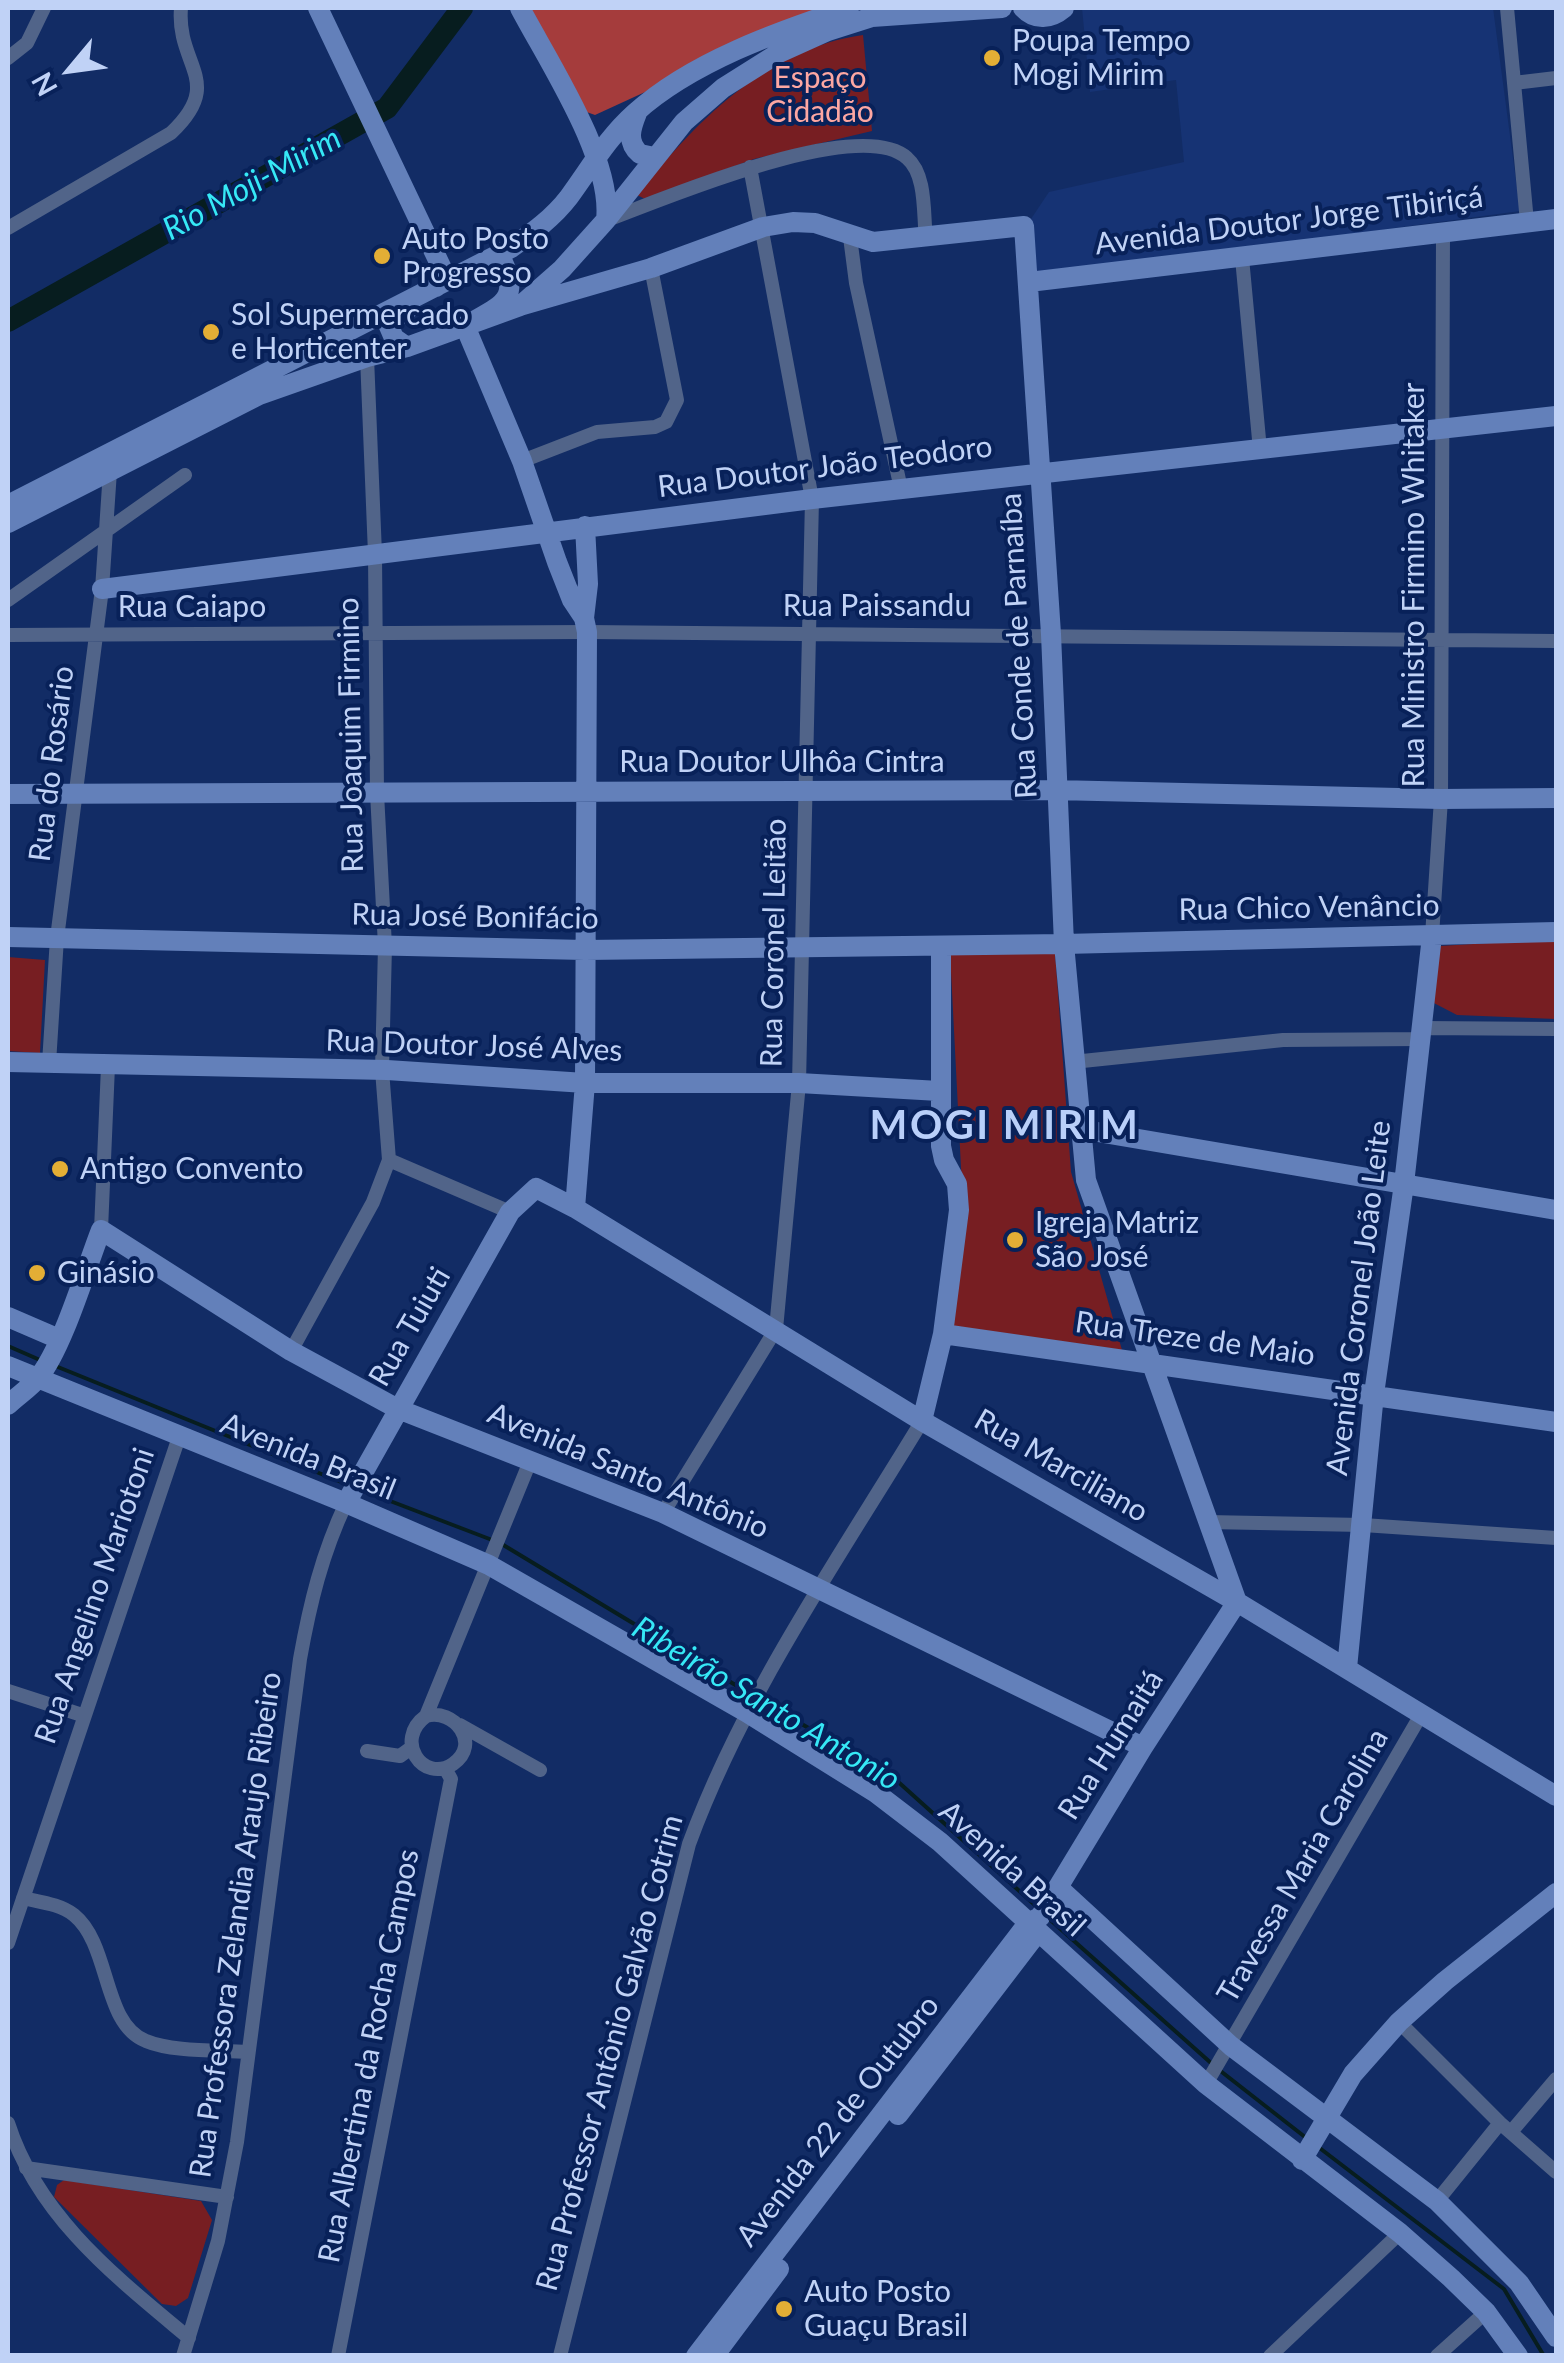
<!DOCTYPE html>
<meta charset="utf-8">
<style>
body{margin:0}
#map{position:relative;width:1564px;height:2363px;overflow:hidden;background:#122c65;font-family:Lato,sans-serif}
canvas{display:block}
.frame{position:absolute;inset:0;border:10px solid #c0d2f6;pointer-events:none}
.north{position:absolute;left:20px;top:20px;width:100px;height:100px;-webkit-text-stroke:8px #082159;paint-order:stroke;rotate:241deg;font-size:28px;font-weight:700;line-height:40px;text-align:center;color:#c0d2f6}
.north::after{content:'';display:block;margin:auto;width:35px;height:45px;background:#c0d2f6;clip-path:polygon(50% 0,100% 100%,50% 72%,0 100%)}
</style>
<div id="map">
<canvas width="1564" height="2363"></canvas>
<div class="frame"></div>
<div class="north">N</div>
</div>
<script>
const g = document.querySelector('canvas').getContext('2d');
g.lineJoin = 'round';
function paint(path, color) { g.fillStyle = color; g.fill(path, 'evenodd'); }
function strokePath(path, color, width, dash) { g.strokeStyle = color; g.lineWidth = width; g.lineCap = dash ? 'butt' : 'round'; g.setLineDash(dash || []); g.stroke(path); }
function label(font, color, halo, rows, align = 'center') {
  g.font = font + ' Lato,sans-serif'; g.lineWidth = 8; g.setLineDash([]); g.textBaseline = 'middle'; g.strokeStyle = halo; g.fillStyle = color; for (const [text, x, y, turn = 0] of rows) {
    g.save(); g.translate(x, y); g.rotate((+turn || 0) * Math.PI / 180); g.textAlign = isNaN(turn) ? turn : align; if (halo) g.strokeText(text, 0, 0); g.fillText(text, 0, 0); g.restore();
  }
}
const built = new Path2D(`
 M1082,8H1493L1520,211L1034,277L1029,222L1049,192L1184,162L1176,80L1090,92Z`);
const green = new Path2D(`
 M863,35L872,131L754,159L645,199L637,195C695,123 766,48 863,35Z
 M1556,939V1019L1457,1015L1430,1001L1440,946Z
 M950,952H1055L1071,1172L1122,1350L953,1326L962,1187Z
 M8,957L45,960L40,1053L8,1051Z
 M64,2180L201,2201L212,2220L188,2298L176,2306L162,2304L54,2197L57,2185Z`);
const forest = new Path2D(`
 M528,8H828L595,115L581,110Z`);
const stream = new Path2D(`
 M8,1346L40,1360
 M53,1365L346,1484
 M364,1491L500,1543L752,1695
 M761,1700L895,1779L1036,1906
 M1046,1916L1211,2063
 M1218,2069L1305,2137
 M1317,2146L1504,2289L1544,2356`);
const river = new Path2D(`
 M8,321L387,108L462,8`);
const street = new Path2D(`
 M1507,8L1527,222
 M8,58L27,43L44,8
 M1514,83L1556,78
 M607,220C664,199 859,115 907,158C927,175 923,215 926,238
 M8,228L171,133C226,81 176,66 181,8
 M850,237L856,283L901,489
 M1242,258L1260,450
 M522,461L597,432L655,427L666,422L677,400L651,268
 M8,600L185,475
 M8,635L587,632L1556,641
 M1432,936L1441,799L1443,234
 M1422,1028L1556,1029
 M1073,1062L1283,1040L1421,1039
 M49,1063L57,938L102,589L110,471
 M389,1160L510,1212
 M101,1230L108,1066
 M291,1351L373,1202L389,1160L382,1070L385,946L377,793L375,554L367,357
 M663,1513L776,1329L799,1083L812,499L750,167
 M1207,1522L1363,1525L1556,1538
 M8,1691L82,1715
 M426,1716C454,1708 482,1744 453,1764C423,1784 393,1740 426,1716L531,1459
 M460,1725L540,1770
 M367,1751L400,1756L411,1748
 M23,1898C40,1902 60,1904 74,1915C111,1945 102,2024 146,2041C172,2052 218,2050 247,2052
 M8,1943L179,1437
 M1399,2022L1500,2123L1556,2172
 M1206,2084L1422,1713
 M8,2123C38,2217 116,2277 189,2338
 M1511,2132L1556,2079
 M26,2168L227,2197
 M1437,2201L1500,2123
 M183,2356L218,2241L237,2142L300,1659C310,1603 322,1554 346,1503
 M338,2356L451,1779L445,1768
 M560,2356L689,1844C745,1692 839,1558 922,1421
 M1270,2356L1400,2233
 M1437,2356L1486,2312`);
const secondary = new Path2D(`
 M318,8L447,279L436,287
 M520,8C549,63 613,159 606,220
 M1023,8C1035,21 1051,19 1064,8
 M637,113C631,128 626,142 640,154L654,157
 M499,254C523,300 503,304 465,326L522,461L557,562L572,600L584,618L587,632L585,1083L575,1208
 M1029,282L1556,219
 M520,306L651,268L763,227L793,222L815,223L873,242L1024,226L1051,634L1064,944L1086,1180L1237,1602L1143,1747L1040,1917L1028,1923L696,2356
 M407,347L394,338L388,324L409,308
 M8,505L511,248C532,233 553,218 569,197C591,167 607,138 635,113C691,62 779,31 849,8
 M8,523L259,395L367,357L407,347L520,306L562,269L606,220L684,122L723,88L777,54L828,31L872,17L1002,8
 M102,589L812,499L1556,416
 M584,618L588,584L585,526
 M8,794L1055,790L1441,799L1556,798
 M8,937L585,950L1064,944L1556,932
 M8,1062L387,1070L585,1083H799L939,1091
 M1080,1129L1556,1210
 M8,1317L59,1339
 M943,1334L1556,1422
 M8,1366L346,1503L489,1565L746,1712L876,1793L940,1842L1206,2084L1400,2233L1451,2278L1486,2312L1518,2356
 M8,1405C17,1396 30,1388 38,1378C63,1348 86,1268 101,1230L291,1351L398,1409L663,1513L1143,1747
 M922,1421L943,1334L959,1210L957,1184L944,1160L941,1146V946
 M346,1503L510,1212L536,1188L575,1208L922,1421L1237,1602L1556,1796
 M1347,1668L1374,1394L1404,1184L1432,936
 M1059,1888L1231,2046L1437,2201L1519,2283L1556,2337
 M898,2115L1038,1932
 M1302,2160L1353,2074L1399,2022L1445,1981L1556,1893
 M714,2356L779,2269`);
const markers = [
 [992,58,10,"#e3ae35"],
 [382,256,10,"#e3ae35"],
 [211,332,10,"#e3ae35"],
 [60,1169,10,"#e3ae35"],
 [1015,1240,10,"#e3ae35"],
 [37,1273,10,"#e3ae35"],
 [784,2309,10,"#e3ae35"]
];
const poiNames = [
 ["Poupa Tempo",1012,41],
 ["Mogi Mirim",1012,75],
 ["Auto Posto",402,239],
 ["Progresso",402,273],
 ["Sol Supermercado",231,315],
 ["e Horticenter",231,349],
 ["Antigo Convento",80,1169],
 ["Igreja Matriz",1035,1223],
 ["São José",1035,1257],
 ["Ginásio",57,1273],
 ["Auto Posto",804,2292],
 ["Guaçu Brasil",804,2326]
];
const parkNames = [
 ["Espaço",820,78],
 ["Cidadão",820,112]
];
const streetNames = [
 ["Avenida Doutor Jorge Tibiriçá",1289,221,-7],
 ["Rua Doutor João Teodoro",825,467,-7],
 ["Rua Ministro Firmino Whitaker",1414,585,-90],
 ["Rua Paissandu",877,606],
 ["Rua Caiapo",192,607],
 ["Rua Conde de Parnaíba",1019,646,-93],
 ["Rua Joaquim Firmino",351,735,-91],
 ["Rua Doutor Ulhôa Cintra",782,762],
 ["Rua do Rosário",52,764,-83],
 ["Rua Chico Venâncio",1309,908,-1],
 ["Rua José Bonifácio",475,917,1],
 ["Rua Coronel Leitão",774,943,-89],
 ["Rua Doutor José Alves",474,1046,2],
 ["Avenida Coronel João Leite",1359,1298,-83],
 ["Rua Tuiuti",410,1327,-60],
 ["Rua Treze de Maio",1195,1339,8],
 ["Avenida Brasil",308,1457,22],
 ["Rua Marciliano",1061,1466,30],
 ["Avenida Santo Antônio",628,1471,23],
 ["Rua Angelino Mariotoni",95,1596,-71],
 ["Rua Humaitá",1111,1745,-58],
 ["Travessa Maria Carolina",1303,1866,-60],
 ["Avenida Brasil",1012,1869,42],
 ["Rua Professora Zelandia Araujo Ribeiro",236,1925,-82],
 ["Rua Professor Antônio Galvão Cotrim",610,2053,-75],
 ["Rua Albertina da Rocha Campos",369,2056,-79],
 ["Avenida 22 de Outubro",838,2121,-52]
];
const waterNames = [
 ["Rio Moji-Mirim",252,184,-29],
 ["Ribeirão Santo Antonio",766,1704,31]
];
const districtNames = [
 ["MOGI MIRIM",1005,1126]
];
paint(built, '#163374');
paint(green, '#771e22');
paint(forest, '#a53c3c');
strokePath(stream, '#071d1f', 4);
strokePath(river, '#071d1f', 22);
strokePath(street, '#516489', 14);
strokePath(secondary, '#6380ba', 20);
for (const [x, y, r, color] of markers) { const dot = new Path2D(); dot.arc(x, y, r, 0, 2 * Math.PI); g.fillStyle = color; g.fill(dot); strokePath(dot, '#082159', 4); }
label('30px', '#c0d2f6', '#082159', poiNames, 'left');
label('30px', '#fda7a2', '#082159', parkNames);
label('30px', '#c0d2f6', '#082159', streetNames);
label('italic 32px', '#36e8f6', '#082159', waterNames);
g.letterSpacing = '2.5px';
label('bold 40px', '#b9cff9', '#082159', districtNames);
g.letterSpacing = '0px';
</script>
